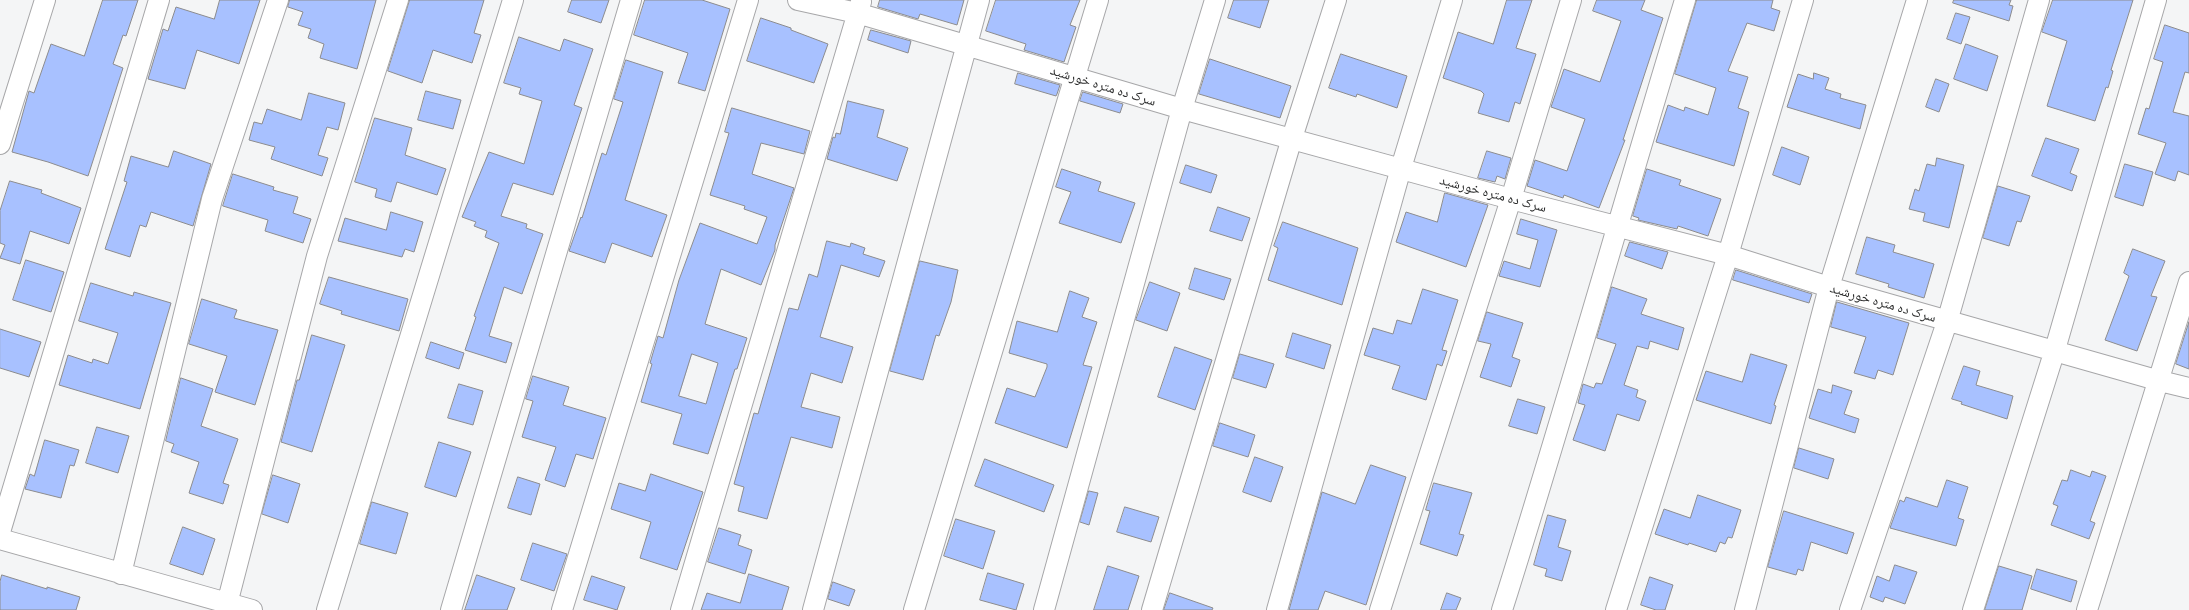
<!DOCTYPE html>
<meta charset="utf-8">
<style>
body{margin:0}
canvas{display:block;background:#f4f5f6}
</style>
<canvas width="2189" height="610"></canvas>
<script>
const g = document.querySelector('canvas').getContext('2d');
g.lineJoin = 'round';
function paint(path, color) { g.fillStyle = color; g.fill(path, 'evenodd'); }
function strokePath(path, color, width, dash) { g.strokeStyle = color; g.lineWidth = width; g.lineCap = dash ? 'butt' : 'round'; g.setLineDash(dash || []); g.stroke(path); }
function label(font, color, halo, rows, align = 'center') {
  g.font = font + ' "PT Sans Narrow","Noto Naskh Arabic",sans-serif'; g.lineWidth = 5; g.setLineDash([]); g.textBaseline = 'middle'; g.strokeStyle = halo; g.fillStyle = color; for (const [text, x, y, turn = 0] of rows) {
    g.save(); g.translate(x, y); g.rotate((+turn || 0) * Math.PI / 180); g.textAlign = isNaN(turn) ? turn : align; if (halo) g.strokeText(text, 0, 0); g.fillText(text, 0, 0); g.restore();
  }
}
const building = new Path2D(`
 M103,0H138L126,36L123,35L113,64L123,68L88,176L48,162L12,152L29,91L34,93L51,44L84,56Z
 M220,0H260L239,64L197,50L185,89L148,79L163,29L168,31L176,7L214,19Z
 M290,0H376L357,69L320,58L324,44L308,38L311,29L298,25L303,12L288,7Z
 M410,0H484L474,33L481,35L472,63L433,50L422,83L388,71Z
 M572,0H609L601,23L568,12Z
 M645,0H702L730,9L705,91L678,83L688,53L634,35Z
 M880,0H964L957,25L920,14L918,19L878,7Z
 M996,0H1080L1070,25L1076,27L1064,62L1024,50L1026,44L986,31Z
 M1234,0H1269L1260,28L1228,18Z
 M1507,0H1532L1516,48L1536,54L1520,104L1515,102L1509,122L1478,113L1484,94L1481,91L1443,78L1458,32L1493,44Z
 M1597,0H1645L1641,10L1663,18L1623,140H1625L1599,208L1564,195L1563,198L1527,186L1535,160L1567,171L1585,119L1551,107L1564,69L1600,82L1621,21L1593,11Z
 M1697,0H1773L1771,8L1780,11L1774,31L1747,23L1728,71L1748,77L1738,108L1749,112L1734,166L1656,142L1668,105L1684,111L1685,107L1708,115L1716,88L1675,74Z
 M1954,0H2011L2009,5L2013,6L2009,21L1953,3Z
 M2053,0H2133L2111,70L2113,71L2108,88L2106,87L2095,121L2047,106L2067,41L2042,32Z
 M1956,13L1970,17L1961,44L1947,39Z
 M761,18L791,28V30L828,44L814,83L747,61Z
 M2165,25L2189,33V73L2185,72L2173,112L2189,116V175L2178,171L2175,181L2155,174L2166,143L2138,134L2146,108L2149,109L2163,62L2154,59Z
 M871,30L911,41L908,53L868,40Z
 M519,37L560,51L564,39L593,49L574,105L582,108L553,195L513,183L501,216L527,224L526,228L543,234L522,294L504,287L489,336L512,343L506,363L465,350L476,317L474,316L499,243L485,237L487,231L474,226L476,222L462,217L489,152L524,164L542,101L519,94L521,88L504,83Z
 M1966,44L1998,56L1987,91L1954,79Z
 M1341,54L1407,76L1397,108L1357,94L1356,97L1329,88Z
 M1210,59L1291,86L1280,118L1199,94Z
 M626,60L663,72L625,200L667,215L652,257L612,243L605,263L569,251L581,217L582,218L602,153L606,155L623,102L614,99Z
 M1018,73L1060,85L1057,94L1056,96L1015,84Z
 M1814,73L1829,78L1825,89L1841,94L1840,98L1866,105L1860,129L1787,107L1798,74L1813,79Z
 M1936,79L1949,84L1939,112L1926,107Z
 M426,91L461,100L453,129L418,120Z
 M1083,92L1123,104L1120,113L1080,101Z
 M309,93L345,103L338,130L327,127L318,155L328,158L322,176L271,159L275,147L249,140L254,122L262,124L267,109L301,120Z
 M848,101L884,110L877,137L908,148L897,181L827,159L833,137L835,138L836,133L840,134Z
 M732,108L810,131L804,154L761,143L752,174L794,188L775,245V250L761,285L721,269L705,324L747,338L737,369H735L708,454L673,444L682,414L641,402L652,364L650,363L658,336L663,338L679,280L700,223L757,244L767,217L744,209L745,206L710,195L729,133L725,132ZM692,354L718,363L706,404L679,396Z
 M375,118L412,128L405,155L446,169L437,195L397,182L391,202L375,197L377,189L355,182Z
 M2046,138L2079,149L2070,173L2077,176L2072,191L2032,176Z
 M1782,147L1809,157L1800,185L1773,175Z
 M174,151L211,164L193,226L151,212L146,227L140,225L130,257L105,249L127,182L124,181L131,156L168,167Z
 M1487,151L1511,158L1505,179L1497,176L1495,182L1478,178Z
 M1937,158L1964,165L1949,228L1923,221L1925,213L1909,209L1915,189L1919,191L1927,164L1935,166Z
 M2125,164L2153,172L2143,206L2115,197Z
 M1186,165L1217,175L1211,193L1180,183Z
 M1062,169L1101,182L1098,191L1135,203L1121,243L1059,223L1071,192L1056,187Z
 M1647,169L1681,180L1679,185L1721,199L1708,236L1678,226L1677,229L1638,220L1639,218L1633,216Z
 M233,174L274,187L273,190L298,197L293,213L311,219L303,243L265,231L268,220L223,206Z
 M10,181L42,190L41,193L81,208L69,244L30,231L20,264L0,258L5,245L0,243V211Z
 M1998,186L2030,196L2021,222L2017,221L2009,246L1983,238Z
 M1445,193L1488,205L1466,267L1396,242L1406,212L1437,222Z
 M1218,207L1250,218L1242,241L1210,231Z
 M391,212L423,222L414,252L405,249L402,257L338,241L345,218L386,230Z
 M1521,219L1557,230L1540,287L1499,276L1504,261L1530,269L1538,240L1517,234Z
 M1283,222L1358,248L1342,305L1268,280L1278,248L1274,246Z
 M1867,237L1895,245L1893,252L1934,264L1924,298L1888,287L1889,284L1856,274Z
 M827,241L850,247L851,243L865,248L863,254L885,261L879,277L841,265L820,337L853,347L842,383L811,373L801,407L840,417L832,448L791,437L767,519L738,511L744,487L734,484L754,413L758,414L789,308L798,310L809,274L817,277Z
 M1630,242L1668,252L1662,269L1625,256Z
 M2133,249L2165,261L2151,296L2157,297L2137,351L2105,340L2129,276L2124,273Z
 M26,260L64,272L51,312L13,300Z
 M920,261L958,270L951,302L939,336L936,335L923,380L890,371Z
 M1195,268L1231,279L1224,300L1189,289Z
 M1736,270L1812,294L1809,303L1733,280Z
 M329,277L408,299L399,331L341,314L342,311L320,304Z
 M1150,282L1180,293L1167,331L1136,320Z
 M91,283L133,296L134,292L171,303L140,409L59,385L68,355L92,363L93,359L108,364L118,333L79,321Z
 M1612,287L1647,299L1641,314L1684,328L1678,350L1650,341L1648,349L1637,346L1624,385L1638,390L1636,397L1646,401L1639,421L1617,414L1605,451L1573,440L1585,405L1578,403L1583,384L1594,388L1596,383L1602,384L1616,344L1597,338Z
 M1423,289L1458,300L1442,350L1447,351L1442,366L1437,364L1426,400L1392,389L1400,366L1364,355L1373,328L1393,334L1397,320L1411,324Z
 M1070,291L1089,298L1082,317L1097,322L1083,365L1092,367L1067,448L995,423L1007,388L1035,397L1047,367V364L1009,353L1017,321L1057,332Z
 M202,299L237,310L234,318L278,330L255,405L215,392L227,356L189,344Z
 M1837,302L1909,323L1893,375L1878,370L1875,379L1854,373L1866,337L1831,327Z
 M1487,312L1523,323L1512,357L1520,360L1511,387L1480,377L1491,344L1478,341Z
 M2189,322V369L2176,364Z
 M0,329L41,342L29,377L0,368Z
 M1293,333L1331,345L1324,369L1286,357Z
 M312,335L345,345L312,452L281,442L297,380H299Z
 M431,342L464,353L459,369L426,358Z
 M1175,347L1212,360L1195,410L1158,397Z
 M1240,354L1274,364L1266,388L1233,378Z
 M1751,354L1787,365L1774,405L1776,406L1771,424L1696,400L1706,371L1742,382Z
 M1964,366L1980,371L1976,385L2013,396L2007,419L1961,404L1962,402L1952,399Z
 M533,376L569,387L563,405L606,418L593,459L576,454L565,487L545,480L556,447L522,437L533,401L526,399Z
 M181,378L213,389L201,426L238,439L223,483L229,485L223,504L189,493L199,462L171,452L174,444L166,441Z
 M459,384L483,391L473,425L448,418Z
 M1833,385L1852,391L1844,414L1859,419L1855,433L1809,418L1818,389L1831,393Z
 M1518,399L1545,407L1537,434L1509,426Z
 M1220,423L1255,435L1248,457L1213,446Z
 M97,427L129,436L118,473L86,463Z
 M45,440L79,450L74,466L70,465L61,498L25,489L30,474L34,476Z
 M439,442L471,452L456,497L425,487Z
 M1799,448L1834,459L1828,479L1794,468Z
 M1255,457L1283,467L1271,502L1243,492Z
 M985,459L1054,485L1044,512L975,486Z
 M1371,465L1406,477L1366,605L1325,591L1318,610H1289L1322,492L1355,504Z
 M2071,470L2090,477L2092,471L2106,476L2090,521L2095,523L2089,539L2051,525L2058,506L2053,504L2062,480L2067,481Z
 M651,474L703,492L677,570L640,558L651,522L611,509L619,483L645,491Z
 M273,475L300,484L288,523L262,514Z
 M518,477L540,484L531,515L508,508Z
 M1947,480L1968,487L1958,518L1964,520L1956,546L1890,528L1900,500L1904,502L1906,497L1937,507Z
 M1434,483L1472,493L1459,534L1464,535L1457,556L1420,544L1430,511L1426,510Z
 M1089,491L1098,493L1089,525L1080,522Z
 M1698,495L1741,510L1732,538L1728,537L1725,544L1720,542L1716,552L1689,543L1688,545L1655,534L1664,509L1690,518Z
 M372,502L408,513L396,554L360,544Z
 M1125,507L1159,517L1151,542L1117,532Z
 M1784,511L1854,533L1847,554L1811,542L1803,571L1798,569L1796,575L1768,567Z
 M1548,515L1566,520L1558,547L1571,551L1562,581L1545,576L1547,569L1534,565Z
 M956,519L995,531L983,569L944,556Z
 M183,527L215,539L203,575L170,564Z
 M719,528L741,535L738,545L752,550L745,574L708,562Z
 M533,543L567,554L554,591L521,580Z
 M1895,565L1917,572L1905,604L1885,597L1883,602L1870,597L1877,576L1889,581Z
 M1108,566L1139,576L1128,610H1094Z
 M1999,566L2032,576L2022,610H1985Z
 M2037,569L2077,581L2071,602L2031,589Z
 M988,573L1024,584L1016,610L980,600Z
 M749,574L789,587L782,610H701L707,593L740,603Z
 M2,575L47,589V587L80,597L76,610H0V582Z
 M477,575L515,588L507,610H465Z
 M592,576L625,587L617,610L584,600Z
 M1650,577L1673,585L1665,610H1656L1641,605Z
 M833,582L855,590L849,606L828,599Z
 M1170,593L1213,608L1212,610H1164Z
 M1447,593L1461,598L1456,610H1441Z`);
const minor = new Path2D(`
 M798,0L857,13L1182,109L1511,199L1728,255L1829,287L2160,381L2189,388
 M0,144L45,0
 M0,532L159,0
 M0,539L252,610
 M121,574L212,199L278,0
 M227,604L317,256L398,0
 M327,610L513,0
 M451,610L631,0
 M562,610L748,0
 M681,610L861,2
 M813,610L979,0
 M914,610L1098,0
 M1044,610L1182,109L1215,0
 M1152,610L1292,138L1336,0
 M1277,610L1401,168L1452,0
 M1380,610L1511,199L1571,0
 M1502,610C1566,408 1623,203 1685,0
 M1616,610L1728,255L1803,0
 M1745,610L1829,287L1917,0
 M1850,610L1947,322L2039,0
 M1973,610L2054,353L2156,0
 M2087,610L2189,282`);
const streetNames = [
 ["سرک ده متره خورشید",1103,86,17],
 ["سرک ده متره خورشید",1493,194,15],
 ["سرک ده متره خورشید",1883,303,16]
];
paint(building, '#a8c1ff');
strokePath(building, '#8c8c8e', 1);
strokePath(minor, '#a7a7a9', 22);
strokePath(minor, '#fff', 20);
label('14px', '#2c2d2d', '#fff', streetNames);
</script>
